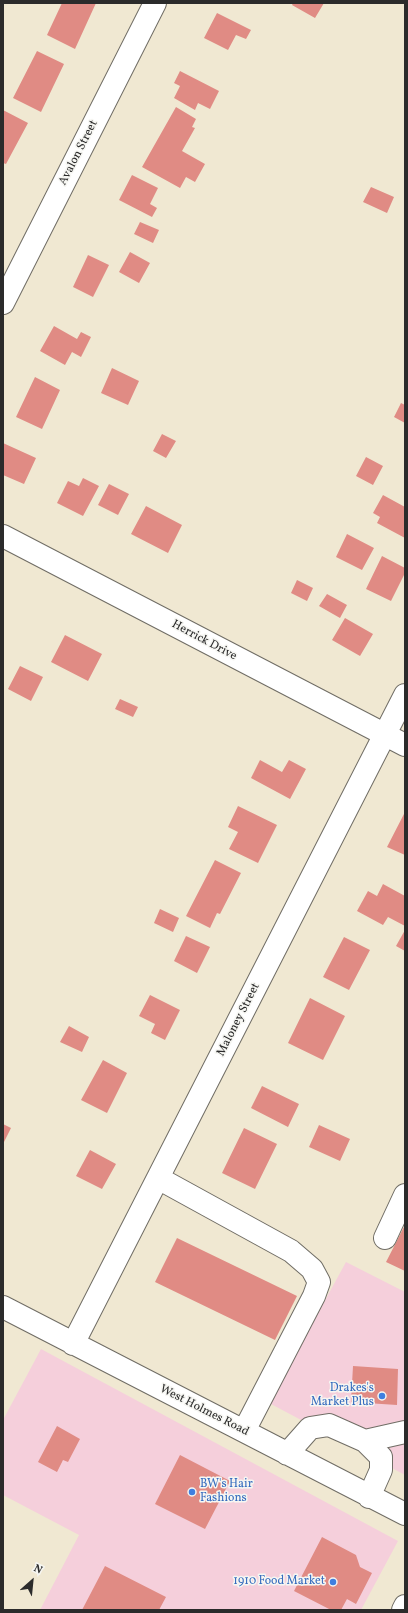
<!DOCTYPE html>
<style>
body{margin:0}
#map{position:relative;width:408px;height:1613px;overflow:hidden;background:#f0e8d2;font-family:Vollkorn,serif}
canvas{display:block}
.frame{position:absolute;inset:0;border:4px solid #2b2b2b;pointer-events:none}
.north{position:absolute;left:12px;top:1561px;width:40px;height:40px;-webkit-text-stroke:3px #f6f6f2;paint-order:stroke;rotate:27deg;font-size:11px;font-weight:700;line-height:16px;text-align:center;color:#2b2b2b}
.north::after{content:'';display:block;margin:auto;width:14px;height:18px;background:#2b2b2b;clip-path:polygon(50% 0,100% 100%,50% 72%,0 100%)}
</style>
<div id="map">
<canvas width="408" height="1613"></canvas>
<div class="frame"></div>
<div class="north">N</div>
</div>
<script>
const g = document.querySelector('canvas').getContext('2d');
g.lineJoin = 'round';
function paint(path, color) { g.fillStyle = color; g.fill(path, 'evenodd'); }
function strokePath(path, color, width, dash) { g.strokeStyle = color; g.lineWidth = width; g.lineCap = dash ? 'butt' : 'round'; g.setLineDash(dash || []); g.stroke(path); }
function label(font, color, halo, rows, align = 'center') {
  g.font = font + ' Vollkorn,serif'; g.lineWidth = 3; g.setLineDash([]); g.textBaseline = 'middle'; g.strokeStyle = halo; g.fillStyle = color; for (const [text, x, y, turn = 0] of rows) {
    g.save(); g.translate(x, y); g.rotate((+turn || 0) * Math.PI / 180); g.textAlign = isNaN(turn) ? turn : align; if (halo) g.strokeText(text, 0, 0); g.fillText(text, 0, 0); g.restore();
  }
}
const built = new Path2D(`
 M346,1262L405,1292V1475L269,1403Z
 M41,1349L398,1541L361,1610H40L79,1535L3,1495V1420Z`);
const building = new Path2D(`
 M62,3H96L75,49L47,35Z
 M293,3H324L315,18L292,5Z
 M217,13L251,30L246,39L236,35L228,50L204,38Z
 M37,51L64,64L41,112L13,98Z
 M180,71L219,91L210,109L198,103L195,110L174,98L180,86L174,83Z
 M176,107L196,119L192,127L195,128L182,151L205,164L195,182L186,177L180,188L142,167Z
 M3,110L28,123L6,164L3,163Z
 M132,175L158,188L150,204L157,208L152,217L119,200Z
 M371,187L394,197L387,213L363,202Z
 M140,222L159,230L153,243L134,234Z
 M130,252L150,263L139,283L119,272Z
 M88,255L109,265L93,297L73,287Z
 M54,326L77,339L81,332L91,337L81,357L72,352L65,365L40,351Z
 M112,368L139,381L128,405L101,393Z
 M35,377L60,390L42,429L16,417Z
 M401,403L405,405V423L394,417Z
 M162,434L176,441L166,458L153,451Z
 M3,443L36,458L24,484L3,475Z
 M366,457L383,466L373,485L356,476Z
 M83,478L99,486L83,516L57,503L68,481L79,486Z
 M109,484L129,494L118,515L98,505Z
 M383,495L405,507V538L377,523L380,517L373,513Z
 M146,506L182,525L168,553L131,534Z
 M347,534L374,548L362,570L336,557Z
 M382,556L405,568V573L391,601L366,589Z
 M297,580L313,588L307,601L291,593Z
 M327,594L347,605L340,618L319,606Z
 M345,618L373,634L360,656L332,640Z
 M65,635L102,654L88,681L51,662Z
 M20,666L43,677L31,701L8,689Z
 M120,699L138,707L133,717L115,709Z
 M260,760L282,772L289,760L306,769L290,799L251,778Z
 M238,806L277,825L258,863L229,849L238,832L228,827Z
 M405,812V855L387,847Z
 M215,860L241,873L220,914L217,913L210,928L186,916Z
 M383,884L405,896V926L388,917L383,925L357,911L368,891L377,896Z
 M160,909L179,918L173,932L154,923Z
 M405,930V951L396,946Z
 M186,936L210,947L197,973L174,961Z
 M344,937L370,950L349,990L323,977Z
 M150,995L180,1010L165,1040L151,1033L155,1024L139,1016Z
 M310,998L345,1016L323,1060L288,1043Z
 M69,1026L89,1037L82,1052L60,1042Z
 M103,1060L127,1073L107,1113L81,1100Z
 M262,1086L299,1104L288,1127L251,1108Z
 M3,1124L11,1128L3,1144Z
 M319,1125L350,1139L340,1161L309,1147Z
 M244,1128L277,1144L255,1189L222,1173Z
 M90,1150L116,1164L102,1189L76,1176Z
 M405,1225V1271L386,1262Z
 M177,1238L297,1296L275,1340L155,1282Z
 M353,1366L398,1369L397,1405L351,1402Z
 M57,1426L80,1439L68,1462L63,1460L57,1472L38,1462Z
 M180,1455L230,1481L205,1529L155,1504Z
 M322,1537L356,1555L360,1567L372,1573L356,1604L347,1599L341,1610H331L294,1591Z
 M105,1566L166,1597L159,1610H82Z`);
const minor = new Path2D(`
 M3,303L155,3
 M3,536L405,745
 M158,1178L291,1251L312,1269L319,1282L314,1296L244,1431
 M385,1238L405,1195
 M3,1307L405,1514
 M73,1344L405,695
 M365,1441L405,1432
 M287,1454L310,1428L329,1425L365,1441L381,1457V1470L369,1497
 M403,1610L405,1606`);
const markers = [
 [382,1396,4,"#3f7fe0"],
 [192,1492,4,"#3f7fe0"],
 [333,1582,4,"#3f7fe0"]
];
const streetNames = [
 ["Avalon Street",79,153,-63],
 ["Herrick Drive",204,641,28],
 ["Maloney Street",239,1020,-63],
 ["West Holmes Road",204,1411,27]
];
const shopNames = [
 ["Drakes's",374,1389],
 ["Market Plus",374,1403],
 ["BW's Hair",200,1485,"left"],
 ["Fashions",200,1499,"left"],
 ["1910 Food Market",325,1582]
];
paint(built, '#f5cfdb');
paint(building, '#e08b84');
strokePath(minor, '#706d65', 24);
strokePath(minor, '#fff', 22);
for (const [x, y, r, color] of markers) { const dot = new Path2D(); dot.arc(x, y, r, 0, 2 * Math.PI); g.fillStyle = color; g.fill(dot); strokePath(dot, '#f6f6f2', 1.5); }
label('12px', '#2b2b2b', '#f6f6f2', streetNames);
label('12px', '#366cbe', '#f6f6f2', shopNames, 'right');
</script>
